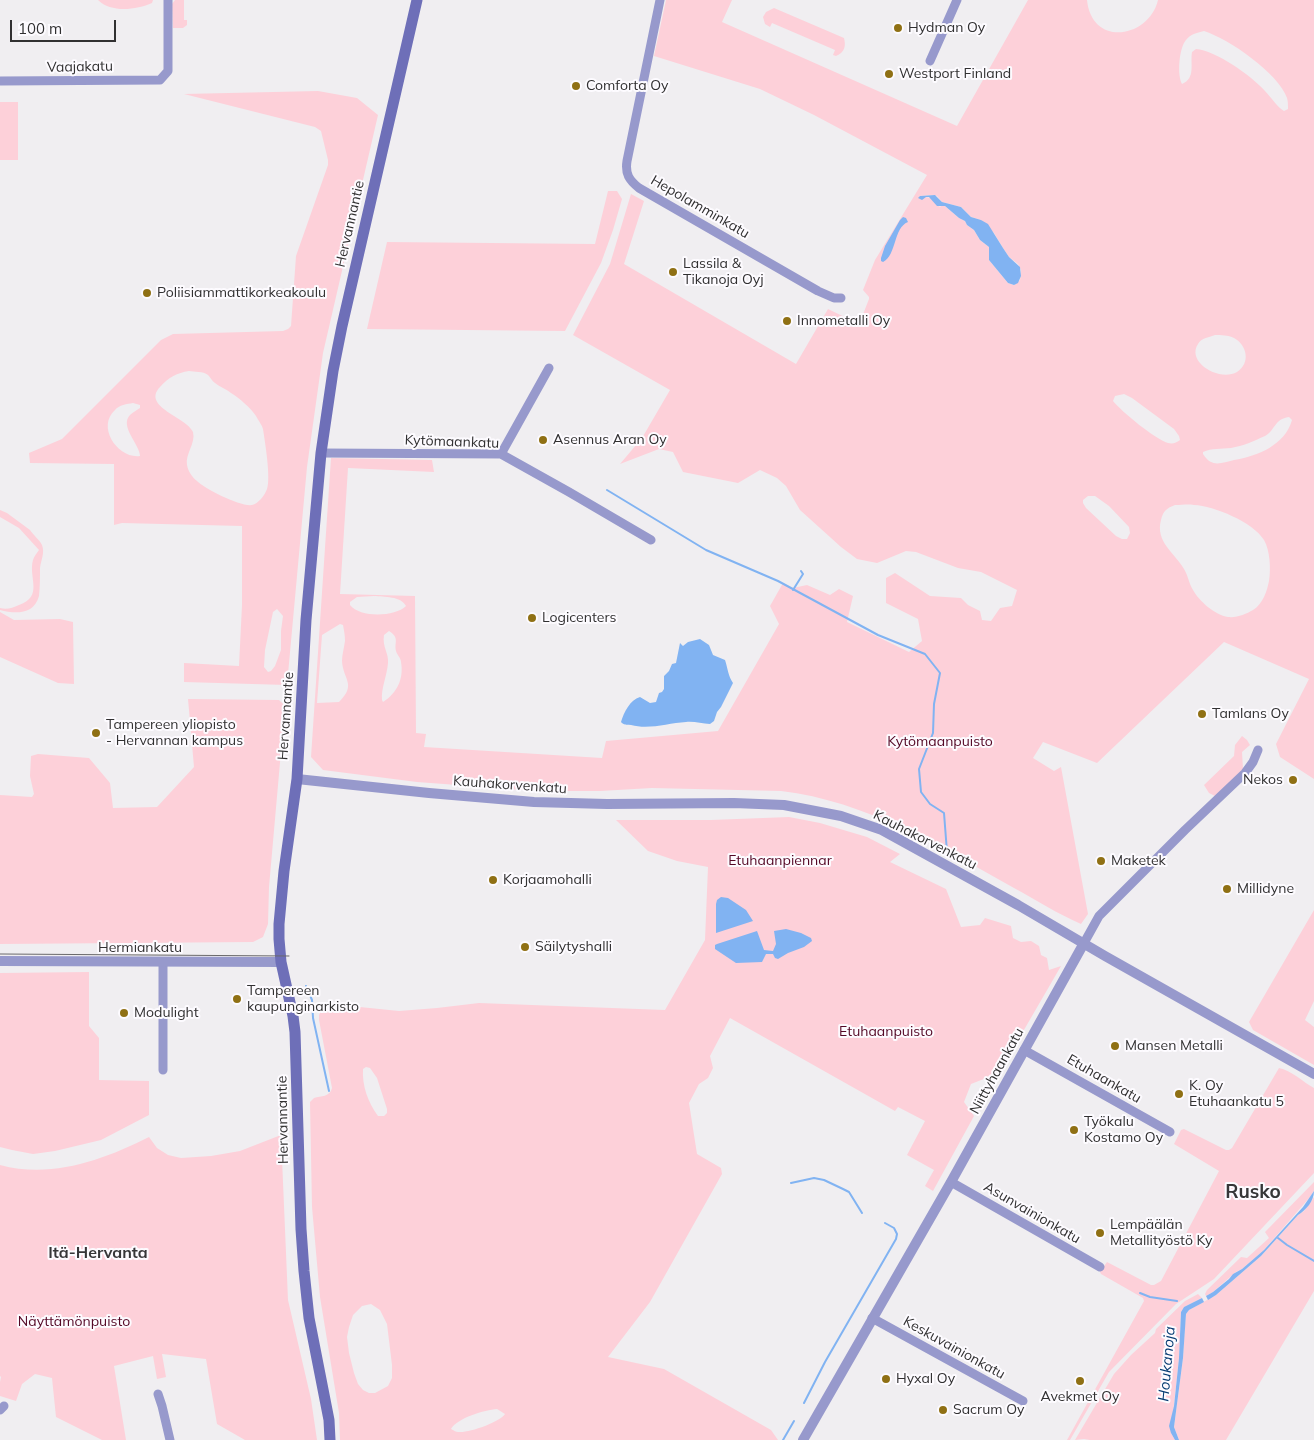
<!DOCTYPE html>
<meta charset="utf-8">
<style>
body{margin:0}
#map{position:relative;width:1314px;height:1440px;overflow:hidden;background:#f0eef1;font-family:Mulish,sans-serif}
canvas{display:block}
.scale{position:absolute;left:10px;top:20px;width:106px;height:22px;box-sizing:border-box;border:2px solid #313031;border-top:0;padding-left:6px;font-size:15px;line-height:18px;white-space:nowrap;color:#313031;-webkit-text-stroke:4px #fdfbff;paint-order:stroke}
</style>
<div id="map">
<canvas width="1314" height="1440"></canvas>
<div class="scale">100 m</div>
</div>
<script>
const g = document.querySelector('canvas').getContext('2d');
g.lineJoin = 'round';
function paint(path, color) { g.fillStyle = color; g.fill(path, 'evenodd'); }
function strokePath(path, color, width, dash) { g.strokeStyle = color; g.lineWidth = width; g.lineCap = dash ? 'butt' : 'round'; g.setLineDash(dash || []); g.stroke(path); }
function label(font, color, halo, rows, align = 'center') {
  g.font = font + ' Mulish,sans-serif'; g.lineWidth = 4; g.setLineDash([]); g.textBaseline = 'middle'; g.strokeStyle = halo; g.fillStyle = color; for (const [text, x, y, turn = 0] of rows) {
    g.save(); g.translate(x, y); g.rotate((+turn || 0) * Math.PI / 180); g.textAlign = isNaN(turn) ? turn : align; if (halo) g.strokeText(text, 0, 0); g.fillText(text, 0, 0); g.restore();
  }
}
const green = new Path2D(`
 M98,0H153L152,3C136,10 111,13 98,0Z
 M175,0H184V20H187V25L183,28H173L172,4Z
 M666,0H732L722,22L957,126L1028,0H1087C1092,48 1149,38 1158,0H1314V779L1280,757L1276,744L1309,679L1224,642L1097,763L1043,742L1033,758L1054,771L1061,767L1088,914L1081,924C1058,914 1036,900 1014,888C941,847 866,801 781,791L652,788L600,791H538L417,782L323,770L311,757L331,458L432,460L434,472L348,468L340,594L415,596L416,733L426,734L424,747L602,758L606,741L718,731L779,624L770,606L783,583L793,588L807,585L830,595L839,589L853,596L847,622L909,652L922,641L918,619L886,603V578L895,573L930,596L961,598L968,605L980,611L982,620L991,621L1000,608L1012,606L1017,590L981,572L958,568L916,552L906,551L877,563L857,559L841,547L800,510L786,486L777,478L760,470L738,483L683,472L673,452L659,449L620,464L642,438L670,390L573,335L610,264L631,194L644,201L624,264L796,364L828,309L857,323L860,322L869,299V297L863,290L875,260L927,175L814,115L760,89L654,56ZM1204,31C1229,39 1278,73 1287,98C1288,101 1288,106 1288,109L1284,111C1276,106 1272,98 1265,91C1252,76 1215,50 1196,49L1192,52C1190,64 1196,78 1182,84C1177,75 1179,48 1186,40C1191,34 1196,33 1204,31ZM933,195L937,196L942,202L961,207L971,217L981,220L994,233L1003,248L1009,257L1018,264L1021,270L1020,280L1014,285L1008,283L989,260V247L980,240L974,230L967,225L965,221L959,218L945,206L942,205L940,207L931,198L920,196ZM1215,335C1221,335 1228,335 1234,338C1247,345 1251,363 1237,372C1219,382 1186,362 1198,344C1201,338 1210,337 1215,335ZM1124,394L1132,398L1174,429L1179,436L1180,440C1176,443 1173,444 1168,443C1155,439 1122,412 1113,401L1115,396ZM1289,417L1292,420C1285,445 1258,456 1234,460C1221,463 1212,468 1203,454V452C1212,448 1221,449 1231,448C1243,446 1254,441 1265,436C1275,431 1274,419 1289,417ZM1088,496H1095L1109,506L1129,527L1130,533L1127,539H1122L1116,536L1086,508L1083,503V500ZM1175,505C1182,505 1188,504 1194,505C1214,506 1253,522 1264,540C1270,550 1271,569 1269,581C1267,591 1263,604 1253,610C1246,614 1237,618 1228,617C1215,615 1199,601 1193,590C1189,584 1188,575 1184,569C1175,553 1155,542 1161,520C1163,511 1167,508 1175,505ZM374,596C384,597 401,596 406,606C395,617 360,618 350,605V602L357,597ZM340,624L343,625C344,630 345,636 345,641C344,648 342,655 342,661C343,680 357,684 339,702L317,703L322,635ZM389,631C400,638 394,642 396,651C397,655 401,658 401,662C404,679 397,693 383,702L382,700C381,688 387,676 388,663C389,653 382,647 384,635Z
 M774,8L844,38C846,46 845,52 836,56L833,55L835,50L772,23L770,27L765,24L763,17L766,12Z
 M318,91L357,98L378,115L323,353L307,467L287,685L184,682V663L239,666L242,605V526L122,523L114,525V464L30,463L29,453L62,439L161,340L173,334L283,331L288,329L291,326L296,256L328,165V160L321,131L315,127L184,94ZM189,371C194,372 203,371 208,375C210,377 212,381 215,383C220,387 226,389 231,393C239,398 251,408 256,416C258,420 262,425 263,429C265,442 271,478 267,489C265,495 258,504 252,505C241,507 205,489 197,481C192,477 188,471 187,465C185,454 196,443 193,432C187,417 141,407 160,387C169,377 177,373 189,371ZM133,403L140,405V408C137,410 133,412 130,415C119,426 140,445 140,456C118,459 96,427 115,410C119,405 127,404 133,403ZM277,609L283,616L281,631V650L275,666L271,671L268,672L264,667L265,650L273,612Z
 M0,102H18V160H0Z
 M608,191H617L622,199L613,230L601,263L565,331L367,329L387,242L595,244Z
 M0,510L7,513L30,530C33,535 39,539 42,545C45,553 41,560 40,568C40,577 40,587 39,596C34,615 15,614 0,610V608C7,610 12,608 19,605C44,596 28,578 33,560C34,556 37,553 39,550L19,528L0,517Z
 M0,612L14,620L60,619L73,622L74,684L58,683L0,657Z
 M188,699L279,700L285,706L269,887L268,924L263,937L253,942L0,944V795L32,797L34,794L30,776L31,756L38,754L89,758L110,783L113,808L157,807L194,767Z
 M1242,736L1247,740L1250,745L1242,752L1243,769L1215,796L1209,793L1204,785L1234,756L1235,745Z
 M789,817L820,823L867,837L900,854L890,862L946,889L961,927L980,925L985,918L1011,926L1013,938L1021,942L1031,941L1039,946L1041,955L1047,958L1049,970L1061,966L999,1073L971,1084L964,1102L974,1116L933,1191L925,1186L934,1170L907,1155L925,1121L898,1107L895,1111L730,1018L710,1056L713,1068L708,1078L699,1084L689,1103L697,1154L721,1168L722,1174L650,1302L608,1357L664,1369L771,1430L778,1440H340L339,1413L320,1297L312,1207L310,1102L314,1098C321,1096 330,1097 332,1088L319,1020V1015L321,1011L325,1008L340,1005L399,1011L437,1008L479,1003L665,1010L705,940L708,867L677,861L648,851L616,820H711ZM366,1067L370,1068L377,1078L387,1109V1113L384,1116H378C368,1102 362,1086 363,1069ZM371,1304L380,1310L387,1324L392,1365V1378L388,1386L375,1393H369L363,1390L358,1384L354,1373L349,1353L347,1337L349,1327L353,1315L362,1306ZM497,1409L505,1414C500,1422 469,1433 459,1432C455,1432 455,1431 451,1429C457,1418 485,1410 497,1409Z
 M1314,910V1001L1305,1020L1314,1027V1065L1253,1030L1249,1022Z
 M89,972V1026L99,1038V1080L149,1081V1115L101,1140L55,1151L33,1154L12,1150L0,1147V973Z
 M1279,1068C1291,1070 1303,1082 1314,1088V1173L1214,1279L1176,1304L1109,1372L1070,1440H1067L1144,1301L1143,1298L1101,1274L1100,1272L1107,1262L1151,1285H1154L1161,1281L1219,1171L1174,1144L1181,1130L1184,1129L1226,1150H1229L1232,1148Z
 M281,1135L288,1300L311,1399L317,1440H245L217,1424L206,1359L162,1354L166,1377L157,1379L153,1356L114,1366L126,1440H102L56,1417L52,1378L35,1374L22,1384L16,1401L0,1396V1382L1,1377L0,1376V1165C52,1179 103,1160 149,1137L157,1148L168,1155L181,1158L211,1156L240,1151Z
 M1314,1182V1191L1310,1197L1264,1250L1242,1269L1236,1272L1213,1292L1206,1296L1205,1294L1207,1290L1241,1257L1247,1258L1269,1238L1265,1232Z
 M1314,1197V1291L1226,1440H1179L1174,1427L1183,1358L1185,1324L1186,1314L1189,1310L1216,1295L1261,1256L1298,1215L1304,1211Z
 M1198,1294L1202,1298L1184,1307L1181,1312L1179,1358L1171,1433L1175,1440H1090L1084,1439L1075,1440L1114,1374L1131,1355L1155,1333L1156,1329L1185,1301Z`);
const water = new Path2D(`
 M935,195L942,202L961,207L971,217L981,220L988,224L1003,248L1009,257L1020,267L1021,276L1018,283L1014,285L1008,283L989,260V247L980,240L974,230L967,225L965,221L959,218L945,206H937L929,197H926L922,200L918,198L920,196Z
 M903,217L906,218L908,222C893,228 897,255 883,262L881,261V258L885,246L900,220Z
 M700,639L709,645L713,655L725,660C728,669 728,676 733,683L721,707L717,712L714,721L710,724C702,724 694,721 686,722C668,723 649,730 631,725C626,724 625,726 621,722C624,712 630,700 640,697L650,703L656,702L659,693L662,692L664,689V676L669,671L672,664L676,663L680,643L683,646L688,642Z
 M721,897L728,898L746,910L753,921L716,933V904L717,900Z
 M786,929L801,933L811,938L812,941L804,947L788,953L778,959L775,958L773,954H766L762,962L736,963L715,949V945L717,944L757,931L764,950L773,951L776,944L774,931Z
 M1314,1191C1314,1201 1306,1210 1298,1215L1261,1256L1216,1295L1208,1300L1206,1296L1213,1292L1229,1279L1233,1274L1242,1269L1264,1250L1303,1207Z
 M1202,1298L1204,1302L1189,1310L1186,1314L1183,1358L1174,1427L1179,1440H1175L1171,1433L1169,1426L1174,1406L1179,1358L1181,1312L1184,1307Z`);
const stream = new Path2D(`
 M607,490L706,550L778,581L878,635L925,654L940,673L934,704L933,733L919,769L921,792L930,804L944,813L947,852
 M793,590L803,574L801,571
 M306,986L312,1000L313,1018L329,1091
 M791,1183L814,1178L824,1180L843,1189L849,1192L862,1213
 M1278,1238L1287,1245L1314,1261
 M1140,1293L1150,1297L1177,1301
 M804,1403L825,1362L896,1239L897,1234L894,1228L885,1223
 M783,1440L794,1421`);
const minor = new Path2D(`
 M660,0L627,161C625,174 629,180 639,188L818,291L834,298H841
 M930,61L957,0
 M0,81L160,80L168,71V0
 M321,453L501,454L569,492L651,540
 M501,454L549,368
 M1084,943L1099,916L1185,830L1245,773L1253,762L1258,750
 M1024,1050L1170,1132
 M163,1070V962
 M951,1182L1100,1267
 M872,1318L1023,1401
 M158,1394L162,1406L170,1440
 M0,1410L4,1406`);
const tertiary = new Path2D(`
 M297,779L429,793L534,802L607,804L734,803L784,805L841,816L882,830L1018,905L1105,956L1314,1074
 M0,961L281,962
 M803,1440L951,1182L1084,943`);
const secondary = new Path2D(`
 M330,1440L329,1420L309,1318L304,1271L301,1229L295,1032L293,1016L281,962L279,939V924L284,871L297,779L306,620L321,453L333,371L342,326L417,0`);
const tram = new Path2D(`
 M0,954L289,956`);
const markers = [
 [898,28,5,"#8f7014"],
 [889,74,5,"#8f7014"],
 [576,86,5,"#8f7014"],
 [673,272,5,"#8f7014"],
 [147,293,5,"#8f7014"],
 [787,321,5,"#8f7014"],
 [543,440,5,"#8f7014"],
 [532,618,5,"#8f7014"],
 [1202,714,5,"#8f7014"],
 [96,733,5,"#8f7014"],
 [1293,780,5,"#8f7014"],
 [1101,861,5,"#8f7014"],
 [493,880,5,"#8f7014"],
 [1227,889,5,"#8f7014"],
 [525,947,5,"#8f7014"],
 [237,999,5,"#8f7014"],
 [124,1013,5,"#8f7014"],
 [1115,1046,5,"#8f7014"],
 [1179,1094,5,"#8f7014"],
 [1074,1130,5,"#8f7014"],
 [1100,1233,5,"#8f7014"],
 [886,1379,5,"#8f7014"],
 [1080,1381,5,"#8f7014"],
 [943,1410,5,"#8f7014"]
];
const poiNames = [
 ["Hydman Oy",908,28],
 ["Westport Finland",899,74],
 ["Comforta Oy",586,86],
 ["Lassila &",683,264],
 ["Tikanoja Oyj",683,280],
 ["Poliisiammattikorkeakoulu",157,293],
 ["Innometalli Oy",797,321],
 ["Asennus Aran Oy",553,440],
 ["Logicenters",542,618],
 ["Tamlans Oy",1212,714],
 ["Tampereen yliopisto",106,725],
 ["- Hervannan kampus",106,741],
 ["Nekos",1283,780,"right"],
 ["Maketek",1111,861],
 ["Korjaamohalli",503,880],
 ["Millidyne",1237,889],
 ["Säilytyshalli",535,947],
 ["Tampereen",247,991],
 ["kaupunginarkisto",247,1007],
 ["Modulight",134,1013],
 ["Mansen Metalli",1125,1046],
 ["K. Oy",1189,1086],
 ["Etuhaankatu 5",1189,1102],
 ["Työkalu",1084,1122],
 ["Kostamo Oy",1084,1138],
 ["Lempäälän",1110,1225],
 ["Metallityöstö Ky",1110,1241],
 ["Hyxal Oy",896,1379],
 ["Avekmet Oy",1080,1397,"center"],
 ["Sacrum Oy",953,1410]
];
const streetNames = [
 ["Vaajakatu",80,67,-1],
 ["Hepolamminkatu",700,207,30],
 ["Hervannantie",350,224,-77],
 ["Kytömaankatu",452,442,2],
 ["Hervannantie",286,716,-86],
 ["Kauhakorvenkatu",510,785,4],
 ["Kauhakorvenkatu",925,840,27],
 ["Hermiankatu",140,948],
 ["Niittyhaankatu",997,1071,-61],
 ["Etuhaankatu",1104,1079,30],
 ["Hervannantie",283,1120,-91],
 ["Asunvainionkatu",1032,1213,30],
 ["Keskuvainionkatu",954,1348,29]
];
const parkNames = [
 ["Kytömaanpuisto",940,742],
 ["Etuhaanpiennar",780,861],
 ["Etuhaanpuisto",886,1032],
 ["Näyttämönpuisto",74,1322]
];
const waterNames = [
 ["Houkanoja",1167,1364,-85]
];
const quarterNames = [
 ["Itä-Hervanta",98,1253]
];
const districtNames = [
 ["Rusko",1253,1192]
];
paint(green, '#fdd0d9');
paint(water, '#81b3f2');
strokePath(stream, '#81b3f2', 2);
strokePath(minor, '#9799cc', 9);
strokePath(tertiary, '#9799cc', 10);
strokePath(secondary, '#6e6fb8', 11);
strokePath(tram, '#6a696b', 1);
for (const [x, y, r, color] of markers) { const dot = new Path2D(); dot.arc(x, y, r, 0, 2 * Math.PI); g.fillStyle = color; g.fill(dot); strokePath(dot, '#fdfbff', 2); }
label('14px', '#313031', '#fdfbff', poiNames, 'left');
label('14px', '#313031', '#fdfbff', streetNames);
label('14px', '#540825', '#fdfbff', parkNames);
label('italic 15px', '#083c73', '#fdfbff', waterNames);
label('bold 16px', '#373638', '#fdfbff', quarterNames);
label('bold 19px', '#373638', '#fdfbff', districtNames);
</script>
